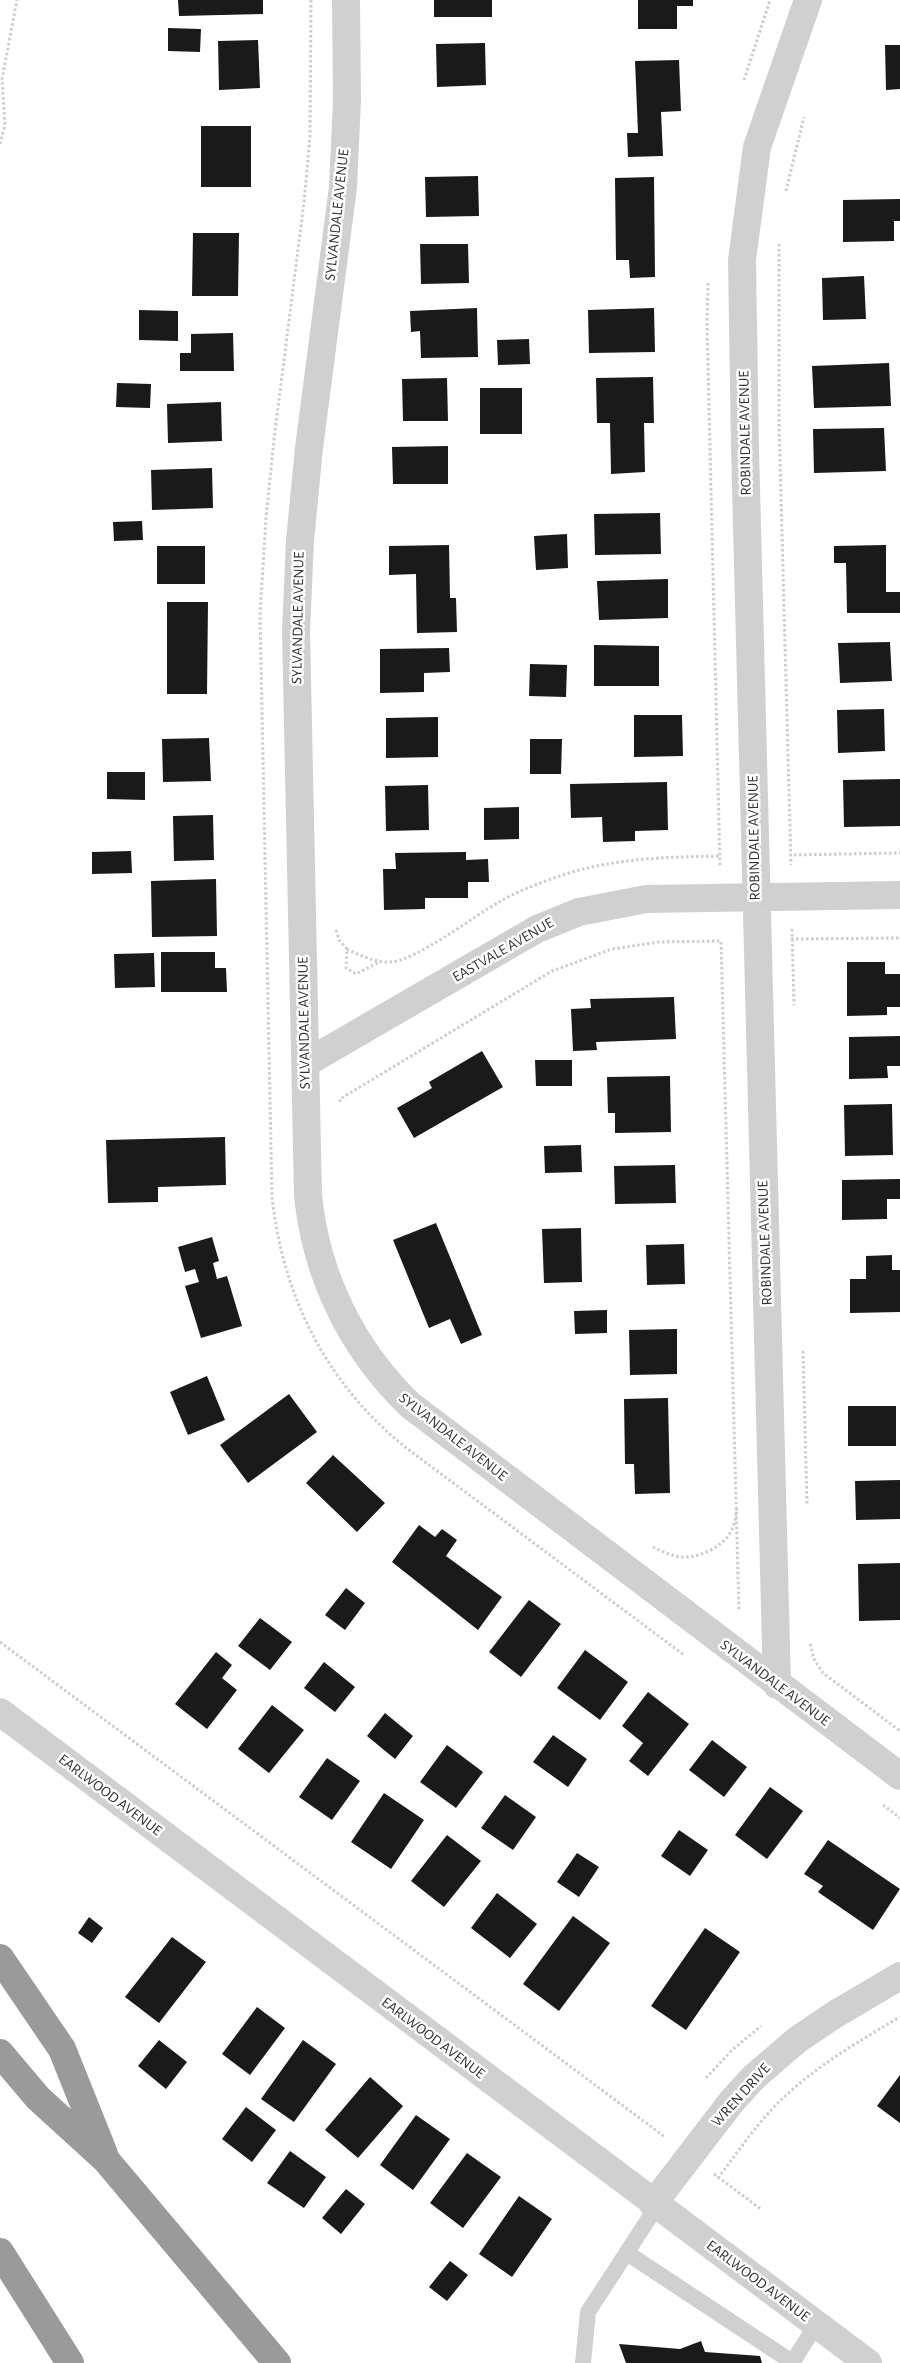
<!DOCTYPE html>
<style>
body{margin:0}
canvas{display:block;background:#fff}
</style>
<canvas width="900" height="2363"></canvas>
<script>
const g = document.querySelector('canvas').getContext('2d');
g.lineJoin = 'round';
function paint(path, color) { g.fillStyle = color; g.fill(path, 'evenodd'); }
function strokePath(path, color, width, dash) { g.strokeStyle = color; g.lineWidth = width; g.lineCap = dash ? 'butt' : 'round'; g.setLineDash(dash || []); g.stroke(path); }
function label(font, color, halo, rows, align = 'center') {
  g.font = font + ' "Alegreya Sans",sans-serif'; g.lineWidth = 5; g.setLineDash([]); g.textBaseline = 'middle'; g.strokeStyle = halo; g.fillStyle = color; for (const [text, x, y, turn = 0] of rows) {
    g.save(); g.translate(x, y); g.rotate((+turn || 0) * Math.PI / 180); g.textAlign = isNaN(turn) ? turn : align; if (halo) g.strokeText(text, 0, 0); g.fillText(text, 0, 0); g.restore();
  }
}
const building = new Path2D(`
 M178,0H263V14L179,16Z
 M434,0H492V17H434Z
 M638,0H693V6H677V29H638Z
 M168,28L201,29L200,52L168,51Z
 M258,40L260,88L219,90L218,41Z
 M485,43L486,85L437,87L436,44Z
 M885,45H900V89L886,90Z
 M679,60L681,111L661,112L663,156L628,157L627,133H638L635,61Z
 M201,126H251V187H201Z
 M478,176L479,216L426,217L425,177Z
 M654,177L655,277L630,278L629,260H616L615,178Z
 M900,199V221H894V241L843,242V200Z
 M193,233H239L238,296H192Z
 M420,244H468L469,283L421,284Z
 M864,276L866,319L823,320L822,278Z
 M477,308L478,357L421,358L420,331L411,332L410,311Z
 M654,308L655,352L589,353L588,310Z
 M139,310L178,311V341L139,340Z
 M233,333L234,371H180V353H191V334Z
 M529,339L530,364L498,365L497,340Z
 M889,363L891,406L814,408L812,366Z
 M653,377L654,423H644L645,472L611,474L610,423H597L596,378Z
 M447,378L448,421H403L402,379Z
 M117,383L151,384L150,408L116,407Z
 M480,388H522V434H480Z
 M221,402L222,441L168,443L167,404Z
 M884,428L886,471L814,473L813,429Z
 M448,446V484H393L392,447Z
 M212,468L213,508L152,510L151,470Z
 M660,513L661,554L595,555L594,514Z
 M142,521L143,540L114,541L113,522Z
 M567,534L568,568L536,570L534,536Z
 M449,545L450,598H456L457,632L417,633L416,574L389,575V546Z
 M886,545V592H900V613H847L846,563H834V546Z
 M157,546H205V584H157Z
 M668,579V618L599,620L597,581Z
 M167,602H208L207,694H167Z
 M890,642L892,681L840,683L838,643Z
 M594,645L659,646V686H594Z
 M449,648L450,672L424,673V692L380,693V649Z
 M530,664L567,665L566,697L529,696Z
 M884,709L885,751L838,753L837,710Z
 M634,715H682L683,756L634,757Z
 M438,717V757L386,758V718Z
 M209,738L211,781L163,782L162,739Z
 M530,739H562L561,774H530Z
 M107,772H145V800L107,799Z
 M900,779V826L844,827L843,780Z
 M667,782L668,830L635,831V841L603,842L602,817L571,818L570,784Z
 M428,785L429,830L386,831L385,786Z
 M519,807V839L484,840V808Z
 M213,815L214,860L174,861L173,816Z
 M131,851L132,873L92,874V852Z
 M466,852V860L488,859L489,882H468V898H425V909L384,910L383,869H396L395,853Z
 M216,879L217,936L152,937L151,881Z
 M161,952H215V968H226L227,992H161Z
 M154,953L155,987L115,988L114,954Z
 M847,962H885V974H900V1007H887V1015L847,1016Z
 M674,997L676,1039L596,1042L597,1050L573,1051L571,1009L591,1008L590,999Z
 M900,1036V1066H887L888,1078L849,1079V1037Z
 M482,1051L503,1087L414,1138L397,1108L432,1088L429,1082Z
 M535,1060H572V1086H536Z
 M670,1076L671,1132L615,1133V1113H608L607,1077Z
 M892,1104L893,1155L845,1156L844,1105Z
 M225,1137L226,1185L158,1187V1202L108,1203L106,1140Z
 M581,1145L582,1172L545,1173L544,1146Z
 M675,1165L676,1203L615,1204L614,1166Z
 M900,1179V1199H887V1219L842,1220V1180Z
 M436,1223L482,1335L461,1344L450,1319L429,1328L393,1240Z
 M581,1228L582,1282L544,1283L542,1229Z
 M212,1237L219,1261L213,1263L217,1279L227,1276L242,1326L201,1338L185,1286L199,1282L195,1269L185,1272L178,1247Z
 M684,1244L685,1284L647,1285L646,1245Z
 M892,1255V1270H900V1312L850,1313V1279H866V1256Z
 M607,1310V1333L575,1334L574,1311Z
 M677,1329V1374L630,1375L629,1330Z
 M207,1376L225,1420L188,1435L170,1392Z
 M289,1394L317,1432L248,1483L220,1445Z
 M668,1398L670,1493L635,1494L634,1464H625L624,1399Z
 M848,1406H896V1446H848Z
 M333,1455L385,1503L357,1532L306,1483Z
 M900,1480V1519L856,1520L855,1481Z
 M419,1525L435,1537L442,1529L457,1540L446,1556L502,1597L478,1630L392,1562Z
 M900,1563V1620L859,1621L858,1564Z
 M346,1588L365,1603L345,1630L325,1615Z
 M529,1600L561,1624L521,1677L489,1652Z
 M260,1618L292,1642L270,1670L238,1646Z
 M585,1650L628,1682L600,1720L557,1688Z
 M216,1652L232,1665L222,1678L237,1690L207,1729L175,1704Z
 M324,1662L355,1687L335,1712L304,1688Z
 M648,1692L689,1724L648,1776L629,1761L643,1743L622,1726Z
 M272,1705L304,1730L269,1773L238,1749Z
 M385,1713L413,1736L395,1759L367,1736Z
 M553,1735L587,1759L568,1787L533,1762Z
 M712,1740L747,1767L724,1797L689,1770Z
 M447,1745L483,1772L456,1808L420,1782Z
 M327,1758L360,1781L332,1820L299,1797Z
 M770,1787L803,1811L767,1859L735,1835Z
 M384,1793L424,1820L391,1869L351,1842Z
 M505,1795L536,1817L513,1850L481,1828Z
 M679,1830L708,1850L690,1876L661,1856Z
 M447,1835L481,1861L444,1907L411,1881Z
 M828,1840L900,1889L873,1930L818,1892L823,1886L804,1874Z
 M577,1853L599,1867L579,1897L557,1882Z
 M497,1893L537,1924L510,1958L471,1928Z
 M573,1916L610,1943L559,2011L523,1984Z
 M89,1917L103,1928L92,1943L78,1933Z
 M705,1928L740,1952L686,2030L651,2006Z
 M172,1937L206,1962L159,2023L125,1997Z
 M257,2007L285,2028L250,2075L222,2054Z
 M159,2040L187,2062L166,2089L138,2066Z
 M303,2040L336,2064L294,2122L261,2099Z
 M900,2075V2123L877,2106Z
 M370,2077L403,2106L358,2158L325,2130Z
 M246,2107L276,2130L252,2162L222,2139Z
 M416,2115L450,2139L413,2190L380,2165Z
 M290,2151L326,2177L304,2208L267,2183Z
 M467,2153L501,2177L463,2228L430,2203Z
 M346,2189L365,2204L341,2234L322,2218Z
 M519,2196L552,2219L512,2277L479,2254Z
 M450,2261L468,2275L447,2301L429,2287Z
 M701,2341L705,2352L760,2356L762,2363H626L619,2344L680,2349Z`);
const path = new Path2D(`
 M311,0L310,137L304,202L274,439L266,518L260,614L272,1197C283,1297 326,1383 405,1447L684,1655
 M744,80L770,0
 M0,144L5,125L2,79L17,0
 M786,191L804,117
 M779,244V423L791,865
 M708,283L707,323L720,866
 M789,855L900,853
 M792,929L794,1005
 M336,930L339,940L347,949L346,968L356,974L381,961
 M791,939L900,938
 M347,949C359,955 376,963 390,962C416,961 474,916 499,902C520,890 544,881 566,874C616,858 668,857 720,856
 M340,1102V1099L552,971L612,949L659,942L721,941L739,1612
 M803,1351L807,1505
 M653,1547C662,1551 673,1557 683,1557C699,1558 722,1547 730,1533C735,1525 736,1515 737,1506
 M0,1642L665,2137
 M810,1644L814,1659L823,1673L900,1731
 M883,1805L900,1818
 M706,2078L731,2051L761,2026
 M714,2174L762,2210
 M718,2178C738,2152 757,2123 781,2100C815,2067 859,2041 900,2017`);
const service = new Path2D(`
 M627,2253L792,2362
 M583,2363L588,2312L657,2206
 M792,2363L816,2325`);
const minor = new Path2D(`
 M346,0L347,100L343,187L309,448L300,541L296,631L308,1195C316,1276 352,1349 410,1405L900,1776
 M306,1063L537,929L579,912L646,899L900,895
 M777,1685L745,449L742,260L757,147L808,0
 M0,1712L868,2363
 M653,2204L732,2101L754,2077L797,2040L834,2015L900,1976`);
const motorway = new Path2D(`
 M0,1958L62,2049L104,2154
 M0,2053L38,2098L106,2160L277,2363
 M0,2252L70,2363`);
const streetNames = [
 ["SYLVANDALE AVENUE",337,215,-84],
 ["ROBINDALE AVENUE",745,433,-91],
 ["SYLVANDALE AVENUE",298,618,-89],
 ["ROBINDALE AVENUE",754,838,-91],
 ["EASTVALE AVENUE",503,950,-30],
 ["SYLVANDALE AVENUE",304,1023,-91],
 ["ROBINDALE AVENUE",765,1243,-92],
 ["SYLVANDALE AVENUE",453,1437,38],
 ["SYLVANDALE AVENUE",775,1683,37],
 ["EARLWOOD AVENUE",110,1795,37],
 ["EARLWOOD AVENUE",433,2038,37],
 ["WREN DRIVE",741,2095,-48],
 ["EARLWOOD AVENUE",758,2281,37]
];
paint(building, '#1a1a1a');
strokePath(path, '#cdcdcd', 3, [2.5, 2.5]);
strokePath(service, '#d0d0d0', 16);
strokePath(minor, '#d0d0d0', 28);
strokePath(motorway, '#9a9a9a', 28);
label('15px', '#333', '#fff', streetNames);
</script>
